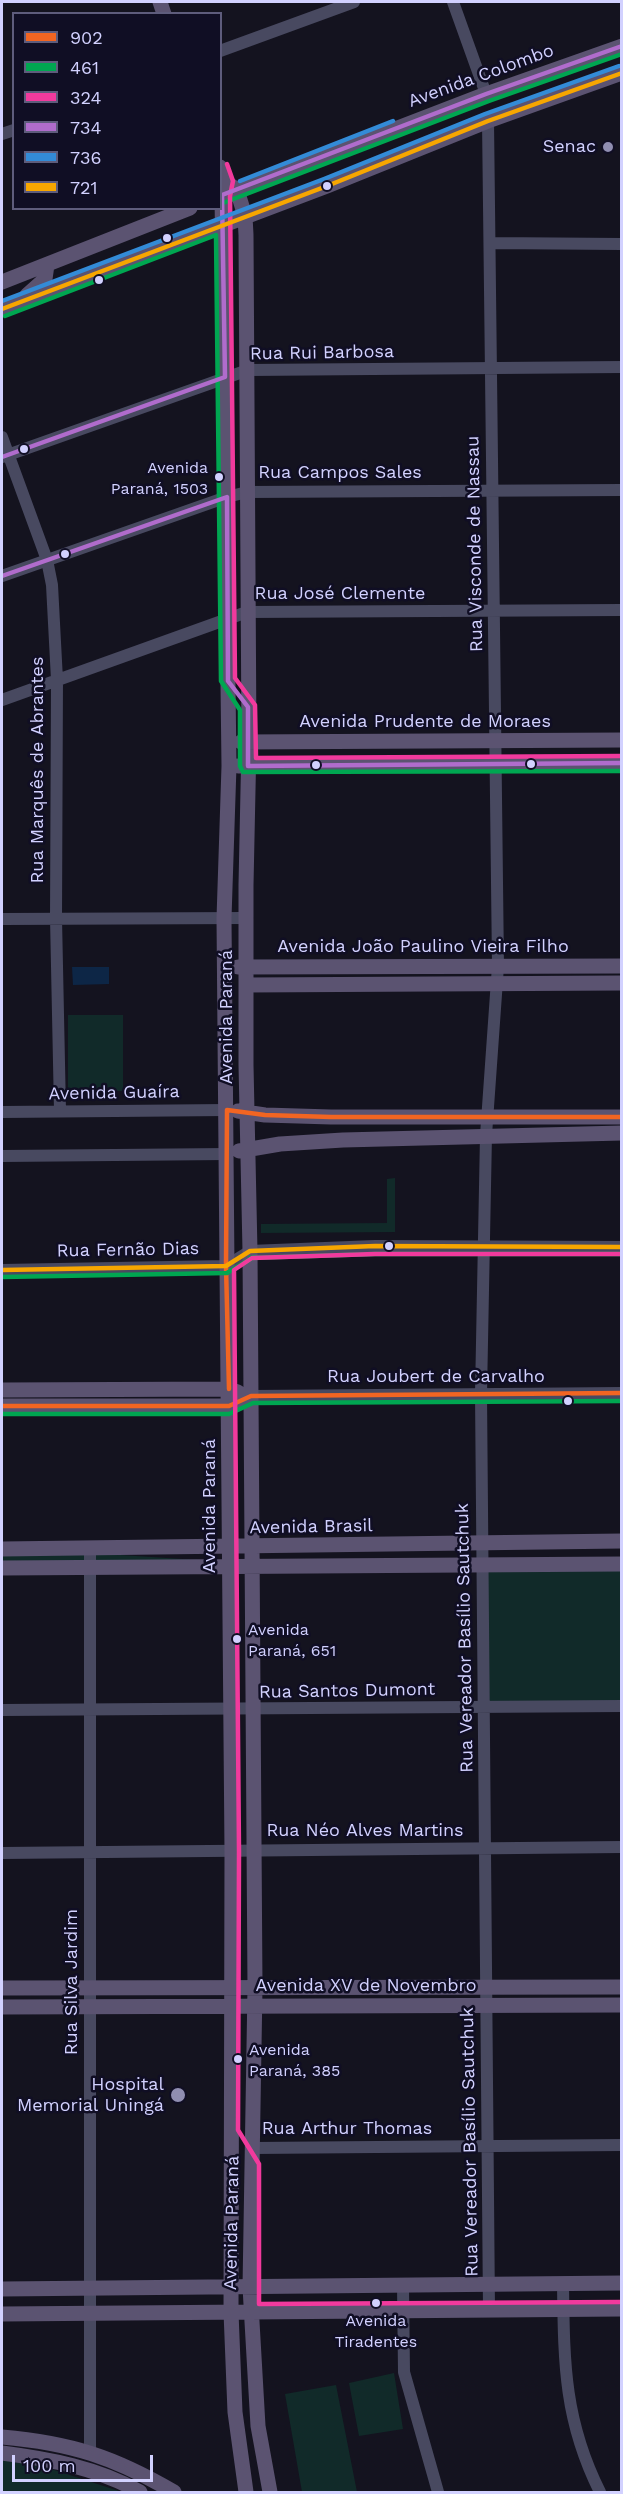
<!DOCTYPE html>
<meta charset="utf-8">
<style>
body{margin:0}
#map{position:relative;width:623px;height:2494px;overflow:hidden;background:#14131f;font-family:"Work Sans",sans-serif}
canvas{display:block}
.frame{position:absolute;inset:0;border:3px solid #d2d1ff;pointer-events:none}
.legend{position:absolute;left:12px;top:12px;width:210px;height:198px;box-sizing:border-box;background:#100e24;border:2px solid #5e5c7c;margin:0;padding:8px 10px;list-style:none;font-size:18px;color:#d2d1ff}
.legend li{display:flex;align-items:center;gap:12px;height:30px}
.legend b{width:30px;border:2px solid #5e5c7c}
.scale{position:absolute;left:12px;top:2455px;width:141px;height:27px;box-sizing:border-box;border:3px solid #d2d1ff;border-top:0;padding-left:8px;font-size:18px;line-height:21px;white-space:nowrap;color:#d2d1ff;-webkit-text-stroke:4px #100e24;paint-order:stroke}
</style>
<div id="map">
<canvas width="623" height="2494"></canvas>
<div class="frame"></div>
<ul class="legend">
<li><b style="height:8px;background:#f26522"></b>902</li>
<li><b style="height:8px;background:#00a651"></b>461</li>
<li><b style="height:8px;background:#f13a9d"></b>324</li>
<li><b style="height:8px;background:#b06ccc"></b>734</li>
<li><b style="height:8px;background:#338bd7"></b>736</li>
<li><b style="height:8px;background:#f7a600"></b>721</li>
</ul>
<div class="scale">100 m</div>
</div>
<script>
const g = document.querySelector('canvas').getContext('2d');
g.lineJoin = 'round';
function paint(path, color) { g.fillStyle = color; g.fill(path, 'evenodd'); }
function strokePath(path, color, width, dash) { g.strokeStyle = color; g.lineWidth = width; g.lineCap = dash ? 'butt' : 'round'; g.setLineDash(dash || []); g.stroke(path); }
function label(font, color, halo, rows, align = 'center') {
  g.font = font + ' "Work Sans",sans-serif'; g.lineWidth = 5; g.setLineDash([]); g.textBaseline = 'middle'; g.strokeStyle = halo; g.fillStyle = color; for (const [text, x, y, turn = 0] of rows) {
    g.save(); g.translate(x, y); g.rotate((+turn || 0) * Math.PI / 180); g.textAlign = isNaN(turn) ? turn : align; if (halo) g.strokeText(text, 0, 0); g.fillText(text, 0, 0); g.restore();
  }
}
const green = new Path2D(`
 M68,1015H123V1091H68Z
 M395,1178V1232L261,1233V1224L387,1223V1179Z
 M2,1553H90L229,1562L2,1564Z
 M621,1564V1706L484,1708L482,1565Z
 M394,2373L403,2429L359,2436L349,2383Z
 M336,2385L357,2492H302L285,2394Z
 M2,2460L45,2467L122,2492H2Z`);
const water = new Path2D(`
 M72,967H109V984L73,985Z`);
const minor = new Path2D(`
 M453,2L486,94
 M220,51L354,2
 M488,121L498,966L486,1135L481,1394L489,2310
 M2,134L14,130
 M490,243L622,244
 M2,437L47,560L52,585L57,680L56,918L60,1111
 M2,457L248,370L622,367
 M2,576L227,497L247,492L622,490
 M2,700L247,612L622,610
 M2,919L246,918
 M2,1112L227,1110
 M2,1156L227,1154
 M2,1270L226,1266L250,1251L375,1246L622,1247
 M251,1396L622,1393
 M90,1549V2452
 M2,1710L622,1706
 M2,1853L622,1847
 M253,2148L622,2145
 M563,2284C564,2363 564,2420 600,2492
 M403,2286L404,2372L438,2492`);
const major = new Path2D(`
 M160,2L164,14
 M220,167L226,182L237,190L245,216L246,235L249,742L246,885V1065L250,1251L255,1987L250,2287L258,2426L270,2492
 M226,182L222,195L229,766L224,918L232,1851L231,2312L235,2412L246,2492
 M229,193L486,94L622,46
 M2,282L190,208
 M27,295L45,279L47,265
 M2,309L327,186L488,121L622,73
 M241,742L622,740
 M238,766L622,763
 M238,967L622,966
 M246,985L622,983
 M238,1111L265,1115L331,1117H622
 M239,1151L280,1144L343,1140L622,1133
 M2,1390L229,1389L238,1392
 M2,1406H229L251,1396
 M2,1549L622,1541
 M2,1568L622,1564
 M2,1988L622,1987
 M2,2007L622,2005
 M2,2289L622,2283
 M2,2314L622,2309
 M2,2437C71,2443 114,2457 174,2492
 M2,2453C49,2459 98,2468 140,2492`);
const bus1 = new Path2D(`
 M227,1110L265,1115L331,1117H622
 M227,1110L226,1266L229,1389
 M2,1406H229L251,1396L622,1393`);
const bus2 = new Path2D(`
 M223,203L489,101L622,54
 M5,316L216,235L221,681L240,710V766L243,772L622,771
 M250,1258L375,1254H622
 M2,1277L227,1273L254,1257
 M2,1414H229L253,1403L622,1401`);
const bus3 = new Path2D(`
 M227,164L233,181L230,196L235,678L255,705L256,758L622,756
 M622,1254H375L252,1258L234,1270L239,1851L238,2130L259,2164V2304L622,2302`);
const bus4 = new Path2D(`
 M2,457L225,377L222,195L486,94L622,46
 M2,576L227,497L228,681L248,707V766L622,763`);
const bus5 = new Path2D(`
 M240,181L393,121
 M2,301L324,179L485,114L619,66`);
const bus6 = new Path2D(`
 M2,309L327,186L488,121L622,73
 M2,1270L226,1266L250,1251L375,1246L622,1247`);
const markers = [
 [608,147,6,"#908eb1"],
 [327,186,5,"#d2d1ff"],
 [167,238,5,"#d2d1ff"],
 [99,280,5,"#d2d1ff"],
 [24,449,5,"#d2d1ff"],
 [219,477,5,"#d2d1ff"],
 [65,554,5,"#d2d1ff"],
 [531,764,5,"#d2d1ff"],
 [316,765,5,"#d2d1ff"],
 [389,1246,5,"#d2d1ff"],
 [568,1401,5,"#d2d1ff"],
 [237,1639,5,"#d2d1ff"],
 [238,2059,5,"#d2d1ff"],
 [178,2095,8,"#908eb1"],
 [376,2303,5,"#d2d1ff"]
];
const busNames = [
 ["Avenida",208,468,"right"],
 ["Paraná, 1503",208,489,"right"],
 ["Avenida",248,1630],
 ["Paraná, 651",248,1651],
 ["Avenida",249,2050],
 ["Paraná, 385",249,2071],
 ["Avenida",376,2321,"center"],
 ["Tiradentes",376,2342,"center"]
];
const streetNames = [
 ["Avenida Colombo",481,76,-20],
 ["Rua Rui Barbosa",322,353,-1],
 ["Rua Campos Sales",340,473],
 ["Rua Visconde de Nassau",475,544,-91],
 ["Rua José Clemente",340,594],
 ["Avenida Prudente de Moraes",425,722],
 ["Rua Marquês de Abrantes",38,770,-90],
 ["Avenida João Paulino Vieira Filho",423,947],
 ["Avenida Paraná",227,1017,-90],
 ["Avenida Guaíra",114,1093,-1],
 ["Rua Fernão Dias",128,1250,-1],
 ["Rua Joubert de Carvalho",436,1377],
 ["Avenida Paraná",210,1506,-90],
 ["Avenida Brasil",311,1527,-1],
 ["Rua Vereador Basílio Sautchuk",465,1638,-91],
 ["Rua Santos Dumont",347,1691,-1],
 ["Rua Néo Alves Martins",365,1831],
 ["Rua Silva Jardim",72,1982,-90],
 ["Avenida XV de Novembro",366,1986],
 ["Rua Arthur Thomas",347,2129],
 ["Rua Vereador Basílio Sautchuk",470,2142,-91],
 ["Avenida Paraná",232,2223,-89]
];
const poiNames = [
 ["Senac",596,147],
 ["Hospital",164,2085],
 ["Memorial Uningá",164,2106]
];
paint(green, '#112a29');
paint(water, '#0d2646');
strokePath(minor, '#484960', 12);
strokePath(major, '#5b5371', 15);
strokePath(bus1, '#f26522', 4.5);
strokePath(bus2, '#00a651', 4.5);
strokePath(bus3, '#f13a9d', 4.5);
strokePath(bus4, '#b06ccc', 4.5);
strokePath(bus5, '#338bd7', 4.5);
strokePath(bus6, '#f7a600', 4.5);
for (const [x, y, r, color] of markers) { const dot = new Path2D(); dot.arc(x, y, r, 0, 2 * Math.PI); g.fillStyle = color; g.fill(dot); strokePath(dot, '#100e24', 2); }
label('16px', '#d2d1ff', '#100e24', busNames, 'left');
label('18px', '#d2d1ff', '#100e24', streetNames);
label('18px', '#d2d1ff', '#100e24', poiNames, 'right');
</script>
